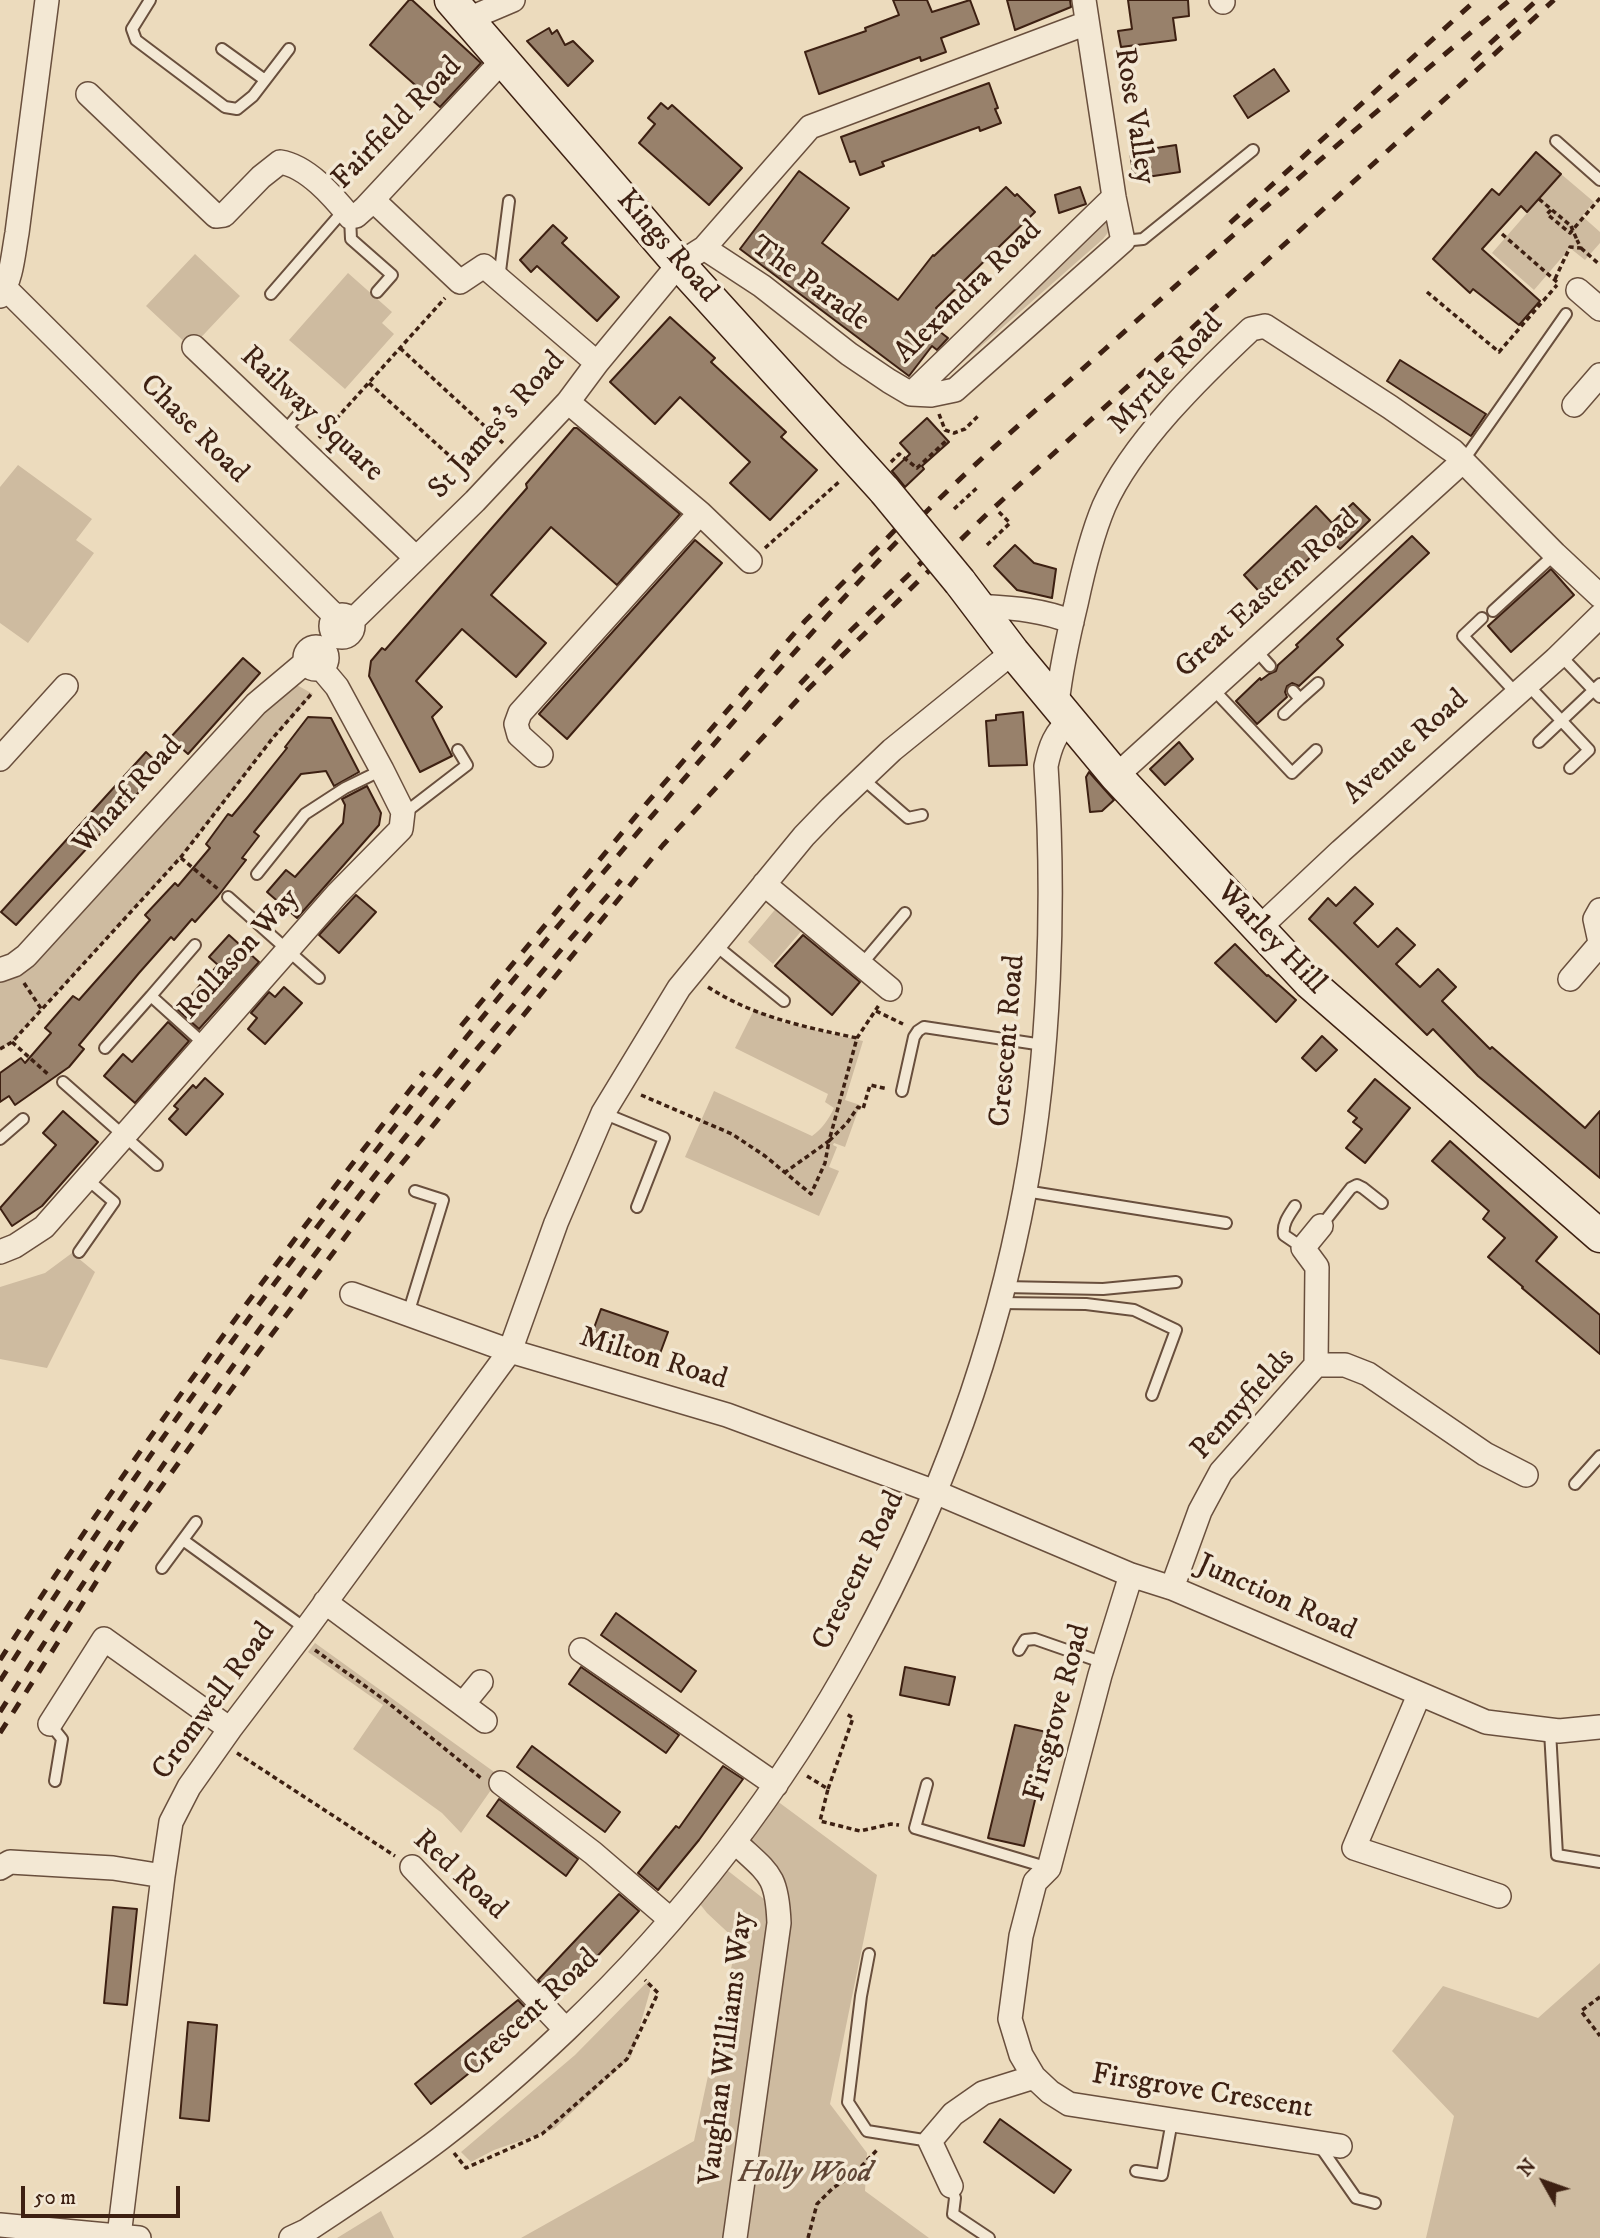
<!DOCTYPE html>
<style>
body{margin:0}
#map{position:relative;width:1600px;height:2238px;overflow:hidden;background:#ecdbbd;font-family:"IM FELL DW Pica",serif}
canvas{display:block}
.north{position:absolute;left:1509px;top:2147px;width:70px;height:70px;-webkit-text-stroke:5px #f3e8d4;paint-order:stroke;rotate:310deg;font-size:19px;font-weight:700;line-height:28px;text-align:center;color:#3d2012}
.north::after{content:'';display:block;margin:auto;width:24px;height:32px;background:#3d2012;clip-path:polygon(50% 0,100% 100%,50% 72%,0 100%)}
.scale{position:absolute;left:21px;top:2186px;width:159px;height:32px;box-sizing:border-box;border:4px solid #3d2012;border-top:0;padding-left:9px;font-size:21px;line-height:24px;white-space:nowrap;color:#3d2012;-webkit-text-stroke:5px #f3e8d4;paint-order:stroke}
</style>
<div id="map">
<canvas width="1600" height="2238"></canvas>
<div class="north">N</div>
<div class="scale">50 m</div>
</div>
<script>
const g = document.querySelector('canvas').getContext('2d');
g.lineJoin = 'round';
function paint(path, color) { g.fillStyle = color; g.fill(path, 'evenodd'); }
function strokePath(path, color, width, dash) { g.strokeStyle = color; g.lineWidth = width; g.lineCap = dash ? 'butt' : 'round'; g.setLineDash(dash || []); g.stroke(path); }
function label(font, color, halo, rows, align = 'center') {
  g.font = font + ' "IM FELL DW Pica",serif'; g.lineWidth = 7; g.setLineDash([]); g.textBaseline = 'middle'; g.strokeStyle = halo; g.fillStyle = color; for (const [text, x, y, turn = 0] of rows) {
    g.save(); g.translate(x, y); g.rotate((+turn || 0) * Math.PI / 180); g.textAlign = isNaN(turn) ? turn : align; if (halo) g.strokeText(text, 0, 0); g.fillText(text, 0, 0); g.restore();
  }
}
const green = new Path2D(`
 M1561,174L1594,202L1582,216L1600,232V243L1585,260L1570,248L1534,290L1492,253Z
 M1109,214L1110,230L1103,239L939,383H934Z
 M195,254L240,296L191,348L146,306Z
 M348,273L392,312L382,323L394,334L345,389L289,340Z
 M18,465L92,519L76,540L94,553L28,643L0,623V487Z
 M286,679L313,694L270,742L181,857L12,1042L0,1049V970Z
 M778,906L804,928L773,964L748,942Z
 M754,1010L785,1023L863,1041L845,1100L860,1105L845,1147L834,1143L833,1145L837,1147L829,1167L839,1171L819,1216L685,1157L714,1091L812,1136C822,1129 829,1119 834,1108L825,1102L828,1094L735,1048Z
 M72,1253L95,1272L47,1368L0,1359V1287L45,1273Z
 M315,1643L497,1774L493,1787L461,1833L442,1813L353,1749L383,1705L308,1652Z
 M769,1795L877,1875L830,2104L867,2153L865,2191L929,2238H521L694,2141L737,1941L707,1913L692,1894L718,1863L778,1910L735,1842Z
 M1600,1963V2238H1426L1454,2116L1392,2051L1443,1986L1538,2018Z
 M649,1980L650,1991L631,2057L554,2129L494,2150L471,2162L461,2152L575,2055Z
 M381,2211L394,2238H337Z`);
const building = new Path2D(`
 M409,0H412L481,63L440,107L370,45Z
 M893,0H927L932,12L970,0L979,24L941,38L946,52L921,61L920,57L819,94L805,52L866,31L865,28L899,15Z
 M1007,0H1070L1071,7L1015,30Z
 M1128,0H1188L1189,16L1173,18L1176,40L1121,47L1118,31L1132,29Z
 M549,28L552,34L557,30L565,45L573,41L593,61L568,86L527,41Z
 M1274,69L1289,91L1248,118L1234,96Z
 M989,83L998,108L995,109L1001,123L980,131L979,127L882,162L884,166L860,175L855,161L850,162L841,137Z
 M661,103L668,109L672,105L742,168L709,205L639,143L655,124L648,118Z
 M1176,145L1180,172L1134,179L1130,152Z
 M1536,152L1561,174L1527,212L1521,206L1482,249L1540,301L1519,325L1473,289L1470,293L1433,259L1492,189L1499,195Z
 M799,171L849,208L822,243L898,300L933,255L934,256L1006,187L1015,196L1017,194L1035,212L936,308L949,318L939,331L948,338L937,350L932,346L909,376L740,249Z
 M1080,187L1086,204L1059,213L1055,195Z
 M553,225L567,238L562,243L619,297L597,321L537,266L531,272L520,260Z
 M670,317L715,358L711,362L786,432L781,437L817,470L770,520L730,483L750,462L680,397L655,424L610,382Z
 M1400,360L1486,414L1471,436L1387,381Z
 M927,418L949,442L922,466L924,469L905,487L892,471L910,454L900,443Z
 M574,428H577L680,514L617,585L551,527L491,595L546,643L516,677L462,629L416,681L442,707L432,717L452,756L420,772L369,676L371,661L382,648L385,650L527,488L526,484Z
 M1353,503L1370,520L1340,549L1330,539L1266,599L1244,575L1316,506L1332,523Z
 M1412,536L1429,553L1337,639L1343,645L1299,686L1292,683L1287,686L1285,692L1287,697L1257,724L1236,701L1260,678L1261,680L1269,674L1276,671L1278,665L1298,647L1296,645Z
 M695,540L722,563L567,739L539,714Z
 M1015,545L1034,563L1056,569L1052,598L1017,590L994,566Z
 M1551,569L1574,595L1511,652L1488,626Z
 M243,658L260,673L188,754L170,738Z
 M1023,712L1027,765L989,766L986,721L996,720V715Z
 M308,717L331,718L359,772L334,786L326,771L301,774L254,832L259,836L242,858L246,860L218,896L195,922L192,919L174,940L171,937L139,973L79,1045L84,1049L69,1067L15,1105L9,1096L0,1102V1073L21,1058L25,1063L51,1033L45,1028L73,996L79,1000L150,920L145,915L175,883L178,886L210,848L206,844L228,814L232,816L247,798L287,748L285,747Z
 M1179,742L1193,759L1165,785L1150,769Z
 M146,752L162,767L16,925L1,912Z
 M1089,772L1114,800L1102,811L1090,812L1086,777Z
 M367,786L381,813L379,825L297,918L267,892L286,870L295,877L343,823L345,805L342,799Z
 M1355,887L1373,904L1354,923L1378,947L1397,928L1415,945L1396,964L1420,987L1438,969L1456,987L1442,1001L1490,1049L1492,1047L1585,1128L1600,1111V1178L1478,1076L1433,1029L1427,1035L1309,919L1328,898L1336,906Z
 M356,895L376,912L339,953L319,935Z
 M229,935L259,962L199,1029L178,1010L218,965L209,957Z
 M803,935L860,982L832,1015L775,966Z
 M1235,944L1267,976L1268,975L1296,1000L1276,1022L1215,963Z
 M284,987L302,1003L265,1044L248,1029L257,1018L251,1013L269,992L275,997Z
 M168,1022L189,1041L135,1103L104,1076L123,1054L132,1062Z
 M1322,1036L1337,1050L1316,1071L1302,1058Z
 M205,1078L223,1094L186,1135L169,1119L178,1109L174,1106L193,1085L196,1088Z
 M1375,1079L1410,1108L1365,1163L1346,1148L1362,1129L1353,1122L1357,1118L1348,1111Z
 M63,1111L98,1142L42,1206L12,1226L0,1208L56,1145L43,1133Z
 M1450,1141L1557,1237L1536,1261L1600,1315V1354L1522,1288L1523,1287L1488,1257L1505,1238L1483,1219L1489,1211L1432,1161Z
 M601,1309L668,1332L658,1359L591,1336Z
 M616,1613L696,1671L681,1692L601,1635Z
 M581,1667L679,1735L666,1753L569,1684Z
 M905,1667L955,1677L949,1705L900,1695Z
 M1015,1725L1051,1733L1024,1846L988,1838Z
 M532,1746L620,1812L605,1832L517,1767Z
 M723,1766L743,1779L699,1840L658,1890L638,1873L676,1826L679,1828Z
 M499,1799L578,1859L566,1876L487,1816Z
 M619,1894L639,1911L557,2000L538,1980Z
 M113,1907L137,1909L127,2005L104,2003Z
 M518,2000L536,2019L431,2104L415,2084Z
 M188,2022L217,2025L209,2121L180,2118Z
 M1000,2119L1071,2170L1054,2193L984,2142Z`);
const path = new Path2D(`
 M1539,199L1571,226
 M1551,210L1547,214L1570,233L1600,198
 M1502,234L1557,282
 M1581,248L1600,265
 M1555,279L1570,247L1581,248L1577,240
 M1427,292L1499,352L1557,285
 M400,348L503,443
 M369,383L472,476
 M939,414L945,430L954,433L965,429L978,416
 M319,438L445,298
 M891,462L899,454L917,468L947,440
 M954,509L979,486
 M987,545L1010,523L997,510
 M765,548L840,481
 M181,858L218,889
 M24,983L42,1010
 M708,987C754,1017 805,1027 857,1038
 M876,1011L903,1024
 M12,1042L50,1076
 M0,1049L12,1042L181,857L272,739L313,692
 M641,1095L732,1134L765,1156L811,1194L825,1163L829,1141L847,1123L858,1107L863,1109L870,1085L888,1089
 M784,1173L829,1141L857,1038L879,1005
 M315,1650L386,1701L481,1778
 M237,1753L395,1856
 M807,1776L828,1789L820,1821L860,1831L891,1824L899,1825
 M828,1789L853,1718L845,1713
 M1600,1997L1581,2011L1600,2036
 M454,2153L466,2168L542,2134L627,2059L658,1993L645,1980
 M808,2238L817,2204L833,2188L853,2175L877,2150`);
const lane = new Path2D(`
 M150,0L132,29L136,40L225,107L237,109L253,96L289,49
 M222,49L265,80
 M1556,141L1600,180
 M350,217L351,239L392,275L377,292
 M1123,241L1143,239L1253,150
 M499,279L509,201
 M271,294L344,210
 M271,377L304,408L284,432
 M1463,461L1566,314
 M1493,611L1555,554
 M1482,618L1463,636L1516,693
 M1255,649L1270,666
 M1560,655L1600,697
 M1527,684L1589,750L1570,768
 M1212,688L1292,773L1316,750
 M1293,691L1300,699L1318,683
 M1284,714L1300,699
 M1539,742L1600,684
 M862,778L908,818L922,815
 M402,815L467,765L458,750
 M257,874L305,814L345,788L382,770
 M228,897L319,978
 M714,944L784,1001
 M195,945L151,996L203,1043
 M861,965L905,913
 M105,1048L151,996
 M63,1082L157,1165
 M902,1091L914,1037L918,1031L924,1027L1043,1045
 M603,1113L664,1138L637,1207
 M0,1139L23,1119
 M1025,1191L1226,1223
 M1295,1206C1289,1215 1282,1224 1284,1235L1303,1248
 M1321,1226L1351,1188L1357,1185L1363,1188L1382,1203
 M79,1252L114,1202L87,1179
 M1004,1287L1103,1289L1176,1282
 M999,1303L1086,1304L1134,1310L1176,1330L1152,1395
 M408,1314L443,1200L415,1191
 M1575,1484L1600,1456
 M183,1540L306,1629
 M162,1568L196,1522
 M1019,1650L1025,1640L1035,1639L1104,1663
 M50,1724L62,1739L55,1781
 M1550,1731L1557,1855L1600,1862
 M927,1784L915,1828L1049,1868
 M869,1954L861,1996L848,2102L867,2131L930,2141
 M1319,2145L1356,2198L1375,2203
 M1136,2171L1162,2175L1172,2121
 M951,2186L955,2198L953,2214L989,2238`);
const street = new Path2D(`
 M1221,0L1223,2
 M466,20L513,0
 M88,94L216,216L224,215L261,177L280,162C307,166 333,196 350,217L356,216L365,208L502,61
 M373,200L460,282L484,266L597,363
 M704,248L762,286L849,354L889,381L911,394L931,395L955,390L1123,241L1114,197L1084,0
 M5,288L336,617
 M1578,290L1600,309
 M0,296C12,278 13,255 17,233L47,0
 M194,347L416,558
 M911,394L1114,197
 M568,402L700,513L750,561
 M1574,405L1600,375
 M978,606C1011,608 1041,609 1072,622
 M331 626a11 11 0 1 1 22 0a11 11 0 1 1-22 0Z
 M352,621L475,501L568,402L597,363L679,264L704,248L810,127L1087,23
 M305 658a11 11 0 1 1 22 0a11 11 0 1 1-22 0Z
 M1057,704C1061,669 1068,637 1076,604C1083,571 1091,537 1104,506C1132,443 1201,376 1251,329L1265,326L1390,407L1453,451L1555,554L1600,596
 M541,755L519,735L516,724L520,713L700,513
 M0,759L66,686
 M1116,776L1463,461
 M764,884L890,989
 M1600,910L1595,919L1600,942
 M1258,929L1341,851L1556,659L1600,616
 M0,970L14,965L26,956L256,704L306,662
 M1570,979L1600,944
 M0,1252L15,1246L44,1227L337,894L401,829L403,812L382,770L337,687L321,668
 M352,1294L510,1351L727,1415L935,1492L1131,1575L1172,1588L1486,1722L1559,1731L1600,1727
 M1316,1365L1317,1267L1303,1248L1321,1226
 M1131,1575L1100,1675L1049,1868L1035,1882L1021,1936L1010,2019L1021,2055L1034,2077L1050,2092L1069,2104L1340,2146
 M1172,1588L1200,1511L1221,1472L1316,1365H1345L1368,1374L1485,1454L1526,1475
 M325,1602L485,1721
 M581,1650L776,1785
 M1419,1695L1354,1848L1499,1896
 M463,1704L481,1682
 M50,1724L104,1639L230,1729
 M501,1783L593,1853L671,1920
 M412,1867L566,2030
 M0,1868L10,1862L113,1868L163,1876
 M951,2186L930,2141L953,2114L983,2093L1034,2077
 M0,2225L139,2238
 M119,2236L163,1876L171,1822L189,1787L230,1729L306,1629L510,1351L556,1223L603,1113L679,988L804,836L831,808L892,750L1013,652
 M291,2238L306,2231C351,2201 398,2171 441,2138C485,2104 527,2067 566,2030C800,1808 966,1507 1025,1190C1050,1056 1055,902 1046,766C1050,747 1055,732 1071,720
 M735,2238L779,1923C777,1874 769,1874 735,1842`);
const secondary = new Path2D(`
 M451,0L679,264L885,491
 M960,582L1013,652L1116,776L1310,983L1600,1236`);
const rail = new Path2D(`
 M1472,60L1537,0
 M1230,223L1476,0
 M800,684L845,636L924,560
 M461,1026L646,804L805,621L904,521
 M0,1660C131,1456 274,1262 424,1072
 M0,1681C194,1376 415,1089 652,816C741,713 830,608 927,511C983,455 1044,403 1104,350C1237,230 1372,114 1510,0
 M0,1712C120,1522 249,1337 387,1160C462,1064 542,972 621,880
 M0,1733L123,1540L257,1354L385,1184L663,845L801,696L988,513L1554,0`);
const pathBridge = new Path2D(`
 M1571,226L1577,240`);
const secondaryBridge = new Path2D(`
 M885,491L960,582`);
const streetNames = [
 ["Rose Valley",1133,116,81],
 ["Fairfield Road",398,124,-46],
 ["Kings Road",666,247,49],
 ["The Parade",809,285,36],
 ["Alexandra Road",969,293,-44],
 ["Myrtle Road",1167,375,-47],
 ["Railway Square",311,415,43],
 ["St James's Road",498,426,-48],
 ["Chase Road",193,430,45],
 ["Great Eastern Road",1268,595,-42],
 ["Avenue Road",1407,748,-42],
 ["Wharf Road",129,796,-48],
 ["Warley Hill",1270,939,46],
 ["Rollason Way",240,955,-48],
 ["Crescent Road",1009,1041,-85],
 ["Milton Road",653,1360,17],
 ["Pennyfields",1244,1405,-48],
 ["Crescent Road",860,1571,-64],
 ["Junction Road",1276,1599,24],
 ["Cromwell Road",215,1702,-54],
 ["Firsgrove Road",1059,1713,-75],
 ["Red Road",459,1876,43],
 ["Crescent Road",532,2014,-43],
 ["Vaughan Williams Way",728,2049,-83],
 ["Firsgrove Crescent",1202,2093,9]
];
const parkNames = [
 ["Holly Wood",805,2175]
];
paint(green, '#cebba0');
paint(building, '#98816b');
strokePath(building, '#3d2012', 2);
strokePath(lane, '#694f3d', 14);
strokePath(street, '#694f3d', 26);
strokePath(secondary, '#3d2012', 35);
strokePath(path, '#3d2012', 3.5, [5, 3.5]);
strokePath(lane, '#f3e8d4', 10);
strokePath(street, '#f3e8d4', 23);
strokePath(secondary, '#f3e8d4', 32);
strokePath(rail, '#3d2012', 5, [12, 12]);
strokePath(secondaryBridge, '#3d2012', 35, []);
strokePath(pathBridge, '#3d2012', 3.5, [5, 3.5]);
strokePath(secondaryBridge, '#f3e8d4', 32);
label('30px', '#3d2012', '#f3e8d4', streetNames);
label('italic 30px', '#614736', '#f3e8d4', parkNames);
</script>
